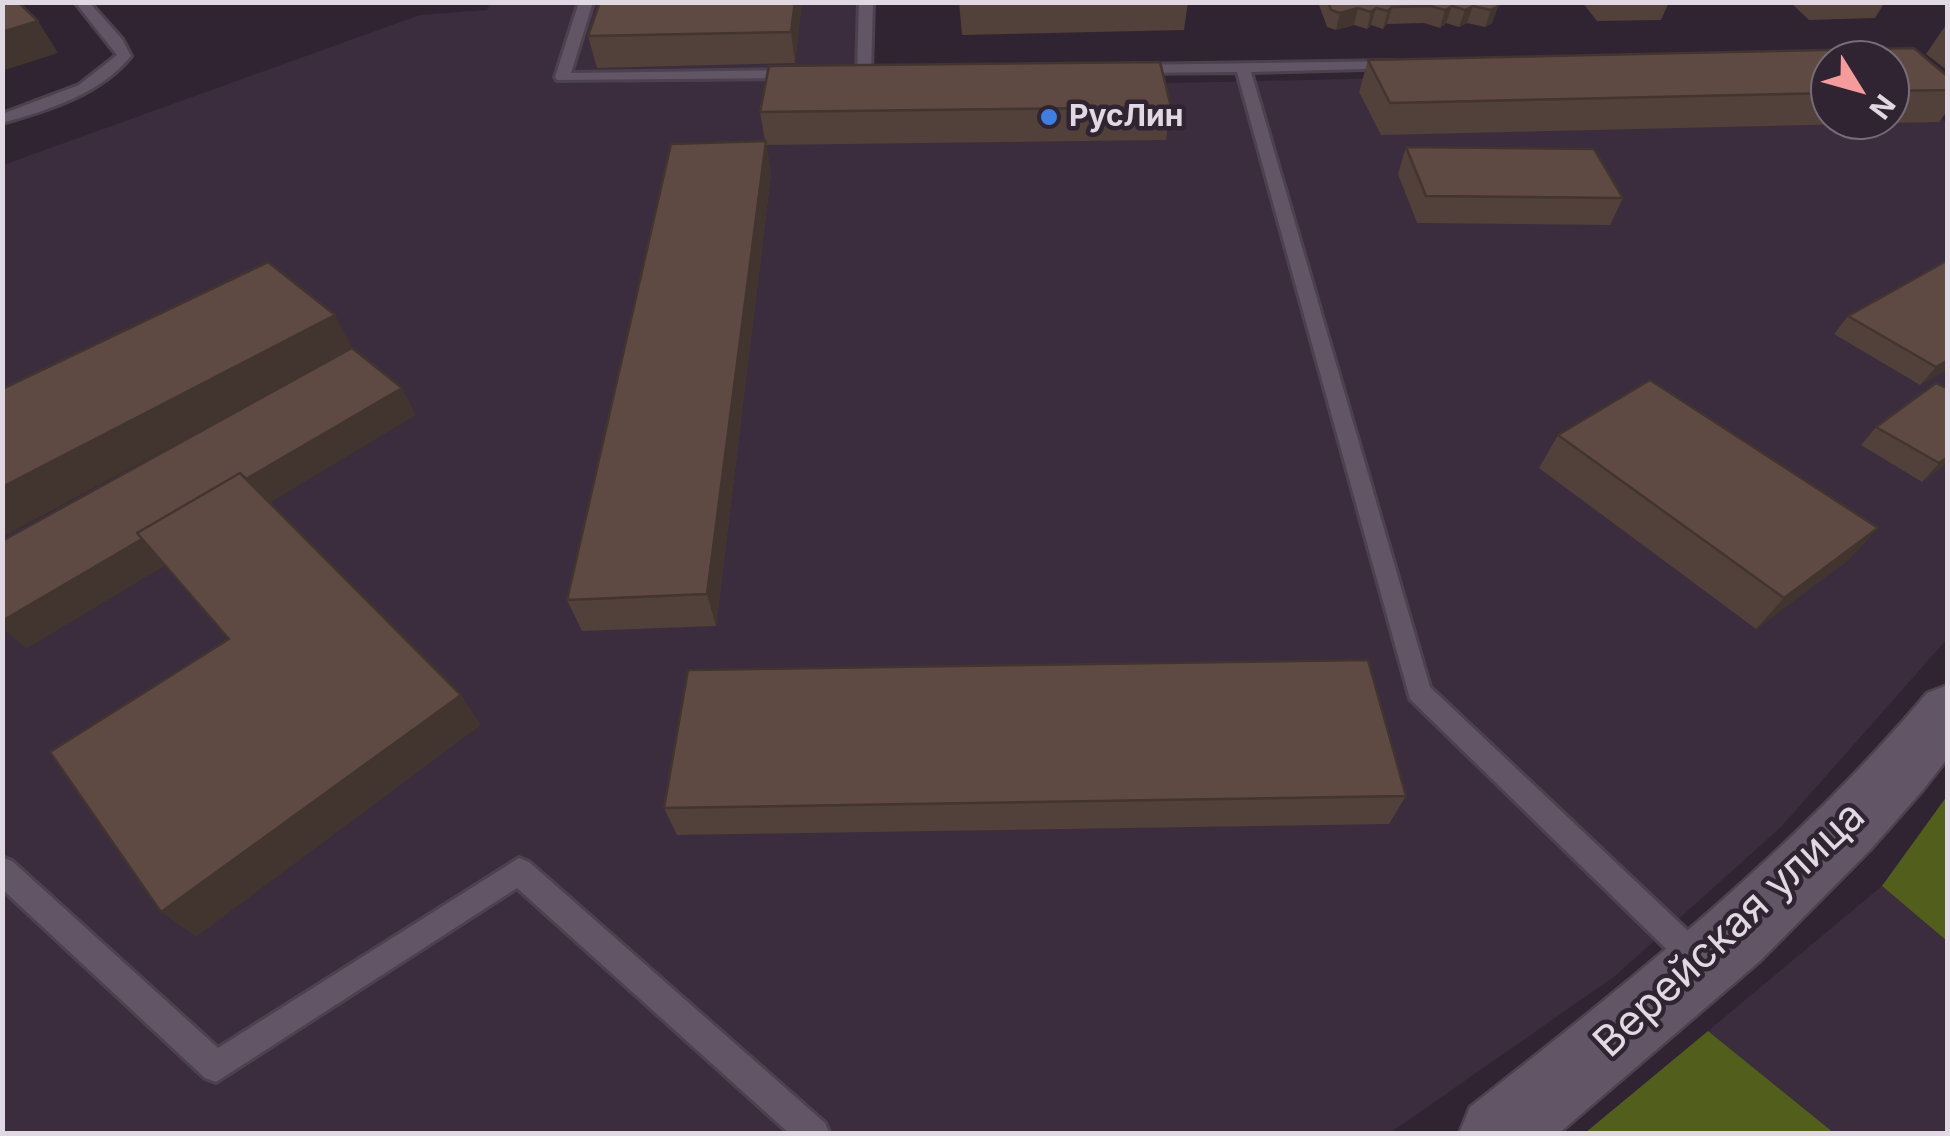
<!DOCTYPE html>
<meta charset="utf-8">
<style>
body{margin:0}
#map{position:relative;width:1950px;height:1136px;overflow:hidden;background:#302432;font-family:Inter,sans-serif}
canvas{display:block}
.frame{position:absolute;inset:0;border:5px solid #e0d8e2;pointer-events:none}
.north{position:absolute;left:1810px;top:40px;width:100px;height:100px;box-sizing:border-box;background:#302432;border:2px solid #766c78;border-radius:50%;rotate:127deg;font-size:28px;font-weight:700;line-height:40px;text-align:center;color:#e0d8e2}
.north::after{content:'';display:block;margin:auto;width:35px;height:45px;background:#f59b9b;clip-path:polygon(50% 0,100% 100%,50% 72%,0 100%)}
</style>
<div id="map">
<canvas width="1950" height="1136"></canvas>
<div class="frame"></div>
<div class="north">N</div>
</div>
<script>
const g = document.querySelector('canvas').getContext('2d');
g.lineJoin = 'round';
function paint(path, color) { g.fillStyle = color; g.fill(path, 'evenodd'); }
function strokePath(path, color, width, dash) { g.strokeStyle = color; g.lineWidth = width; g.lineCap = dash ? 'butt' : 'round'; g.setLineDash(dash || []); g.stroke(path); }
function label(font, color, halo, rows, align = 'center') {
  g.font = font + ' Inter,sans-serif'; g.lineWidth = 9; g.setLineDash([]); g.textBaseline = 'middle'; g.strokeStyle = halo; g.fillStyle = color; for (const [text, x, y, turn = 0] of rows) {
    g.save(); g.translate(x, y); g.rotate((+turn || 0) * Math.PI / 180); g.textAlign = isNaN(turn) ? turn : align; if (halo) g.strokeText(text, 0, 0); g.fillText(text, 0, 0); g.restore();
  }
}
const built = new Path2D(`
 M490,2L872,3L867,90L1830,68V120H1890V67L1947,124V639L1781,827L1615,976L1390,1133L3,1134V165L420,15L487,10Z
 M1882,886L1947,941V1133H1834L1708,1031Z`);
const forest = new Path2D(`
 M1947,796L1948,941H1947L1882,886Z
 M1708,1031L1834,1133H1585Z`);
const service = new Path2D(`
 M75,2H89L122,39L131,56C100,94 49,110 2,123V114L79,85L117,55Z
 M579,2H593L571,73L796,70L803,74L796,78L557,80L555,77Z
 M859,2H873L871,73L864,77L857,73Z
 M1395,61L1400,62V68L1251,72L1430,687L1706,948L1710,958L1706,968L1696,972L1686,968L1410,699L1237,72L1133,73L1126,69L1133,65Z
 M2,857L12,861L218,1048L519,858L529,862L825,1123L830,1134H790L517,888L216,1082L205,1078L2,889Z`);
const tertiary = new Path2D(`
 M1948,685V758L1922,791L1870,850L1760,961L1558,1134H1459L1470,1107C1633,979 1793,852 1927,693Z`);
const wall = new Path2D(`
 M600,2H802L795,63L597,68L588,36Z
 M959,2H1188L1184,30L962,35Z
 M1318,2H1496L1498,6L1492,23L1485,27L1467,23L1459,27L1446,23L1440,28L1424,23L1387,24L1383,29L1371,25L1367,29L1354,25L1336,30L1327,27Z
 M1582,2H1669L1661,20L1597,21Z
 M1790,2H1885L1875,18L1809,20Z
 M1948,22V71L1926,54Z
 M1914,48L1948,77V110L1939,122L1381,135L1359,92L1368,60ZM1830,60H1890V120H1830Z
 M1171,107L1166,140L766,145L771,174L716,626L582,631L567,600L765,141L760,112Z
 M1406,147L1623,198L1610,225L1417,223L1398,174Z
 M1848,316L1948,369L1920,385L1834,334Z
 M1948,389V462L1922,482L1861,445L1876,427Z
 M1558,435L1878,528L1848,560L1756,629L1539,468Z
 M1406,796L1389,824L677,835L664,808Z`);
const shadedWall = new Path2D(`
 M795,2H802L795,63L791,32Z
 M1452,6L1446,23L1440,28L1445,10Z
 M1473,6L1467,23L1459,27L1465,10Z
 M1498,6L1492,23L1485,27L1491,10Z
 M1392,7L1387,24L1383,29L1388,11Z
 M1358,8L1354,25L1336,30L1340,13Z
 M1376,8L1371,25L1367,29L1371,12Z
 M38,21L58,53L2,71V32Z
 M766,141L771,174L716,626L707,594Z
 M335,315L353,349L2,537V487Z
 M1948,360V369L1920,385L1936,367Z
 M402,388L416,415L26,649L2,628V621Z
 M1948,457V462L1922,482L1939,463Z
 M1878,528L1848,560L1756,629L1784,598Z
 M461,695L481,725L196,937L161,912Z`);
const building = new Path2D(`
 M2,2H18L38,21L2,32Z
 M600,2H795L791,32L588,36Z
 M1328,2H1496L1498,6L1491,10L1473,6L1465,10L1452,6L1445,10L1430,6L1392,7L1388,11L1376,8L1371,12L1358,8L1340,13L1331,10Z
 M1914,48L1948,77V90L1890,91V60H1830V93L1390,103L1368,60Z
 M1160,62L1171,107L760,112L769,66Z
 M766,141L707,594L567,600L671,144Z
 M1406,147L1594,149L1623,198L1426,196Z
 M1948,260V360L1936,367L1848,316Z
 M268,262L335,315L2,487V389Z
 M352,348L402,388L246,479L240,473L137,533L142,539L2,621V541Z
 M1650,380L1878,528L1784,598L1558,435Z
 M1936,383L1948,389V457L1939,463L1876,427Z
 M240,473L461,695L161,912L50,752L229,639L137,533Z
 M1368,660L1406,796L664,808L688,670Z`);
const markers = [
 [1049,117,10,"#3f7fe0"]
];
const farPoinames = [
 ["РусЛин",1069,117]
];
const nearStreetnames = [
 ["Верейская улица",1730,930,-43]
];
paint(built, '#3b2c3e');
paint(forest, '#525f1c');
strokePath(service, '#4c424e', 6);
strokePath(tertiary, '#4c424e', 5);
paint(service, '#625565');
paint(tertiary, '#625565');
paint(wall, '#52403a');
paint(shadedWall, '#42342f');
paint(building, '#5f4a43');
strokePath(building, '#42342f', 2.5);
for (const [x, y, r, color] of markers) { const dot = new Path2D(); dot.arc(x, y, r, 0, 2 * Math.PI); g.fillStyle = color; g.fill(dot); strokePath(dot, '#302432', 4); }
label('bold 30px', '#e0d8e2', '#302432', farPoinames, 'left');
label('42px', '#e0d8e2', '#302432', nearStreetnames);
</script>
